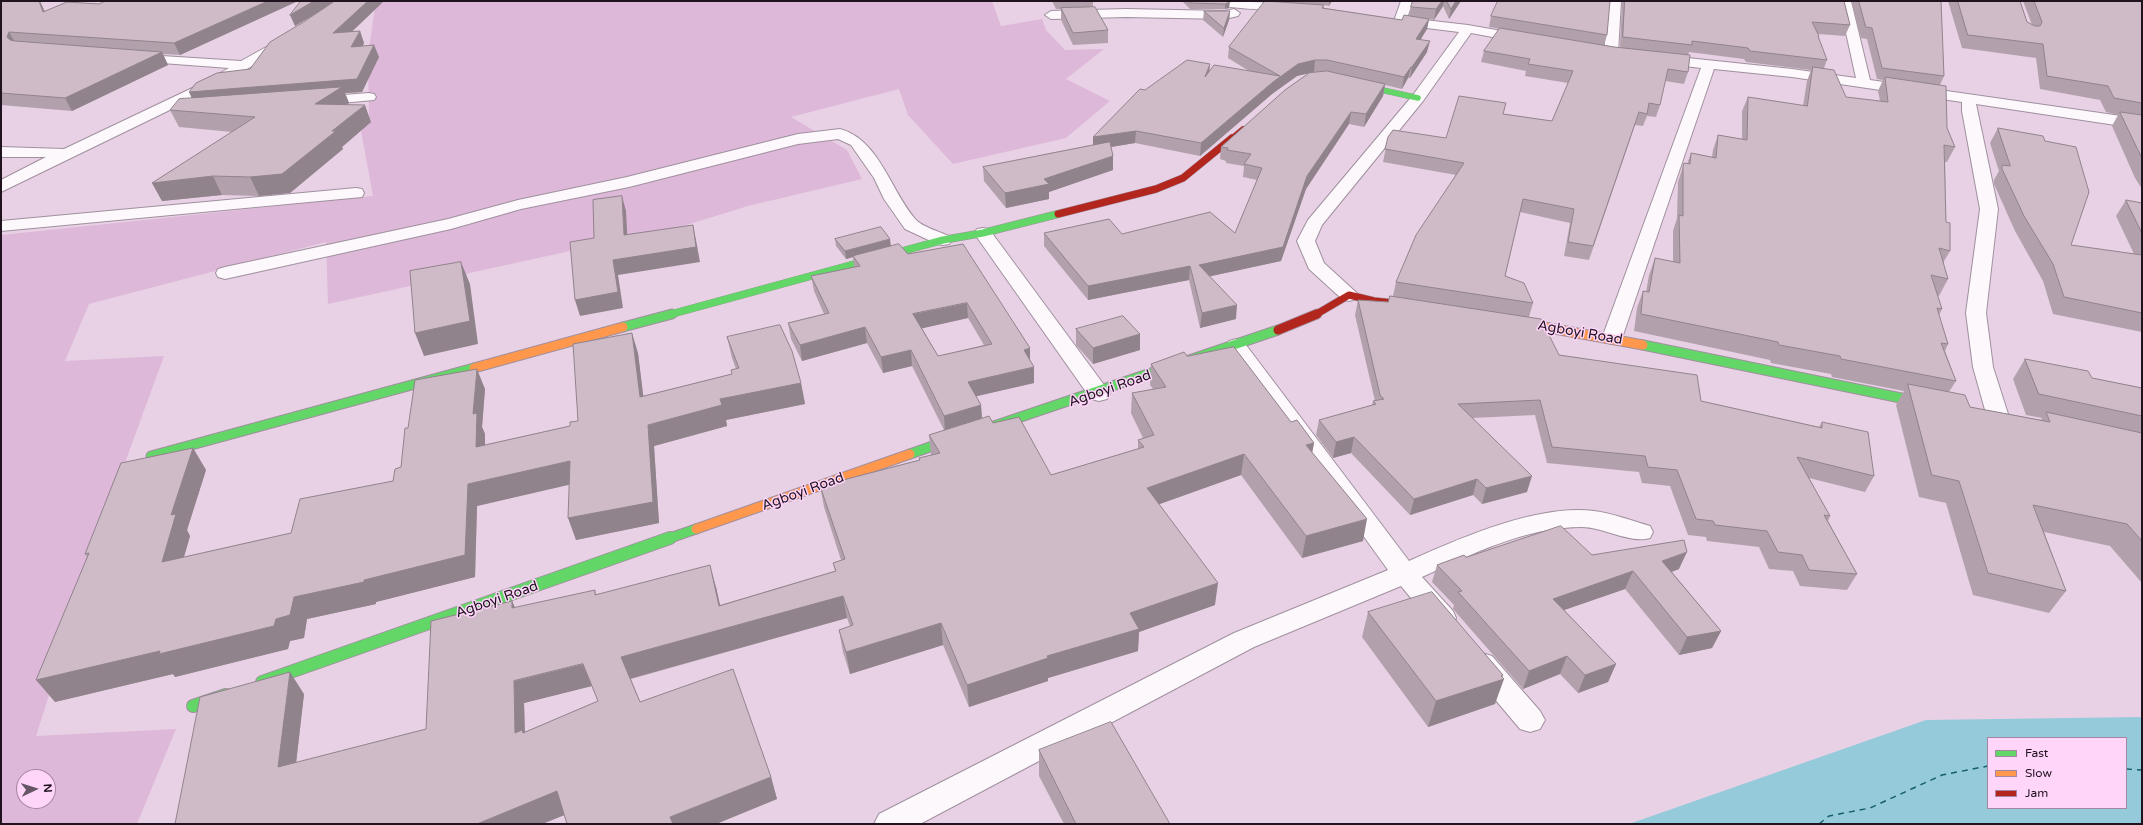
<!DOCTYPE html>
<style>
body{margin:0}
#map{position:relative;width:2143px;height:825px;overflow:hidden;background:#e8d1e5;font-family:"Varela Round",sans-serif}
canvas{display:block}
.frame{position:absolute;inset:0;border:2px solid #20121f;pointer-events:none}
.legend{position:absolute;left:1987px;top:737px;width:140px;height:72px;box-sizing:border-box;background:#ffd5fa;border:1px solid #a687a2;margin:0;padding:5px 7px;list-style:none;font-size:12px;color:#20121f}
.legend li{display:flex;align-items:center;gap:8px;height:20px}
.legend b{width:20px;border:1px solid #a687a2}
.north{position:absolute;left:16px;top:769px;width:40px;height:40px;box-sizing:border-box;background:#ffd5fa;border:1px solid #a687a2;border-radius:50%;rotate:86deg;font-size:11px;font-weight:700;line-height:16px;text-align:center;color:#20121f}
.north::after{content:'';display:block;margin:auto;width:14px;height:18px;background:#665564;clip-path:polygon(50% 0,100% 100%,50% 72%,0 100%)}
</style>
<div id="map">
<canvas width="2143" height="825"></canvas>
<div class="frame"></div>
<ul class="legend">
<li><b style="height:5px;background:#63d668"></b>Fast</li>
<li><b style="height:5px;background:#ff974d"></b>Slow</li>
<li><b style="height:5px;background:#b3261e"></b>Jam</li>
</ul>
<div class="north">N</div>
</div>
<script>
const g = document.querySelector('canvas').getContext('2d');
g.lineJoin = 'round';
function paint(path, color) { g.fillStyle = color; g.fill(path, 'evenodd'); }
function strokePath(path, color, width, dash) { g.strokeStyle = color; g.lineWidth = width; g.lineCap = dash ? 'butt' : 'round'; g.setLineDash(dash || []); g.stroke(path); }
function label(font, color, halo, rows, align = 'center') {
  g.font = font + ' "Varela Round",sans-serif'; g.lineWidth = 3; g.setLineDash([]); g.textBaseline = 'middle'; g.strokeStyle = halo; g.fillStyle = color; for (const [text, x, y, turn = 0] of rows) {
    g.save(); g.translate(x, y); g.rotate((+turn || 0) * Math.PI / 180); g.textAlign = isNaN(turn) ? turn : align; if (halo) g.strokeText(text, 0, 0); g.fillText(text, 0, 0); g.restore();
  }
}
const green = new Path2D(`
 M376,1H992L1001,26L1042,19L1046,30L1065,50L1104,49L1066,79L1110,101L1066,138L953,164L908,115L899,89L791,117L847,150L862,179L748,206L680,227L328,304L326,242L89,304L65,361L164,356L111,501L36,736L176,729L137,824H1V235L373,196L361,131L369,115L368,55ZM24,777H48V801H24Z`);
const water = new Path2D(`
 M2142,717V824H1629L1926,720ZM1988,738H2126V808H1988Z`);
const ferry = new Path2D(`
 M2126,769L2142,770
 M1819,824L1829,816L1870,808L1942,775L1988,766`);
const street = new Path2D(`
 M1210,1L1291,3L1297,7L1291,11C1278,10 1216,9 1210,1Z
 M1401,1H1413L1407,18L1468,25L1524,35L1531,39L1524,43L1471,33L1423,101L1322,225L1315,241L1324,263L1359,295L1356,299L1349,301L1342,299L1309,269L1297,241L1308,220L1413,95L1459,32L1394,24L1392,21L1395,18Z
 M1609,1H1621L1618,53L1611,57L1604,53Z
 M1839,1H1851L1870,80L2142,119V129L1976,104L1998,209L1986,313L1993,367L2009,417L2006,422L1998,424L1990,422L1987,417L1973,367L1966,313L1980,209L1962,111V102L1792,77L1714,69L1622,338L1619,342L1612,344L1605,342L1602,338L1701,68L1659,63L1652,59L1654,56L1659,55L1792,69L1856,78Z
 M1126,9L1225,11L1234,9L1240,13L1238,16L1225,19L1126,17L1051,19L1045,15L1051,11Z
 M286,36L293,40L291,43L215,88L1,192V180L46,157H1V147L64,149L205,82L229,68L135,61L128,57L130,54L241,61Z
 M369,93L374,94L376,97L374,100L318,105L313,104L311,101L313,98L318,97Z
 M840,129C879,139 891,192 916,220C923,227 940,232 949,236L952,240L949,244L943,245L937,244L905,229L884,199L874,178L851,145L838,139L798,144L629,187L521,209L451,229L225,279L218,277L216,273L218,269L225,267L448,219L518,200L627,177L798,134Z
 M356,188L362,189L364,193L362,197L1,231V221Z
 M983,228L989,229L1107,389L1110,394L1107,399L1099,401L1091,399L974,233L977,229Z
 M1236,339L1243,341L1409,561C1460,538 1538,504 1594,511C1612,513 1632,521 1650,526L1653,532L1650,538C1630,544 1604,527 1582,527C1526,527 1472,554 1422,577L1453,611L1456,618L1453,625L1443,628L1433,625L1401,586L1254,647L920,824H874L879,814L1234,633L1388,570L1226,345L1229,341Z
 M1482,653L1492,656L1540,711L1545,720L1540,729L1530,732L1520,729L1472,672L1468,664L1472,656Z`);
const fastFar3 = new Path2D(`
 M1355,84L1418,98`);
const fastFar2 = new Path2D(`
 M668,315L943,240L983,233L1058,214`);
const fastFar1 = new Path2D(`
 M623,327L672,314
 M1643,345L1930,404
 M991,427L1278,330
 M910,454L958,437
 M151,456L474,368
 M667,539L696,529`);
const fast = new Path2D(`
 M262,682L670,538
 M193,706L226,695`);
const slow = new Path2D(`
 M1516,322L1643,345
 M474,368L623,327
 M696,529L910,454`);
const jamFar2 = new Path2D(`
 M1231,139L1243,129`);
const jamFar1 = new Path2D(`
 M1058,214L1156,189L1183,178L1232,138
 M1315,315L1349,295L1374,301L1403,304`);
const jam = new Path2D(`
 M1278,330L1317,314`);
const wall = new Path2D(`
 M1,1H40L44,11L99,4L298,1L180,55L163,54L168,65L72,111L1,105Z
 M301,1H384L352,31H360L364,43L363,46L374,45L379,57L362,92L345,93L349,103L347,105L371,122L342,147L343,149L290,193L259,196L222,195L162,201L152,183L232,132L179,127L170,110L192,98L250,69L302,23L317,13L295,26Z
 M1052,1H1093V6L1089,7V8L1108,30V43L1073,45L1061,20V9H1056Z
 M1182,1H1224L1229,8L1225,9H1190Z
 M1273,1H1332L1329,6L1324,5V8L1402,20L1409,16L1413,1H1461L1449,19L1443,6L1434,20L1429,19L1427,29L1421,39L1427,52L1410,78H1408L1402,89L1385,85L1383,96L1364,127L1349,124L1306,189L1281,261L1210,276L1236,319L1200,328L1189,280L1088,300L1044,246V233L1122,234L1235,233L1257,180L1243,177L1244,166L1226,163V161L1220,159L1221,147L1320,72H1314L1297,76L1272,94L1200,156L1135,143L1111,147L1113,156V170L1049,192V199L1006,208L984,181L983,167L1093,145V137L1145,90L1209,72L1249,71L1228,58L1229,47Z
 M1622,1H1844L1850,25L1845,36L1818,34L1819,36V39L1827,60L1824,68L1846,97L1880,101L1878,91L1883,80L1877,79L1867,39L1861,38L1851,1H1941L1944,76L1940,85L1947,128L1955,147L1947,162H1945L1946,222L1950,251L1943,263L1948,279L1939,296L1937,295L1942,309L1939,315L1948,344L1945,351L1956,381L1949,392L1970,407L2041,420L2042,418L2026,415L2013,379L2025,359L2092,378L2142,388V583L2110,546L2044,532L2066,591L2049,613L1973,595L1946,503L1919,497L1896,405L1904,391L1832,377L1831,374L1771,363L1770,360L1634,331L1637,308L1643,291L1646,292L1649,275L1655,258L1673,262V231L1677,218L1678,182L1684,163L1687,164L1691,153L1712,157L1713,150L1718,135L1742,139V111L1748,97L1803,106L1807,81L1811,70L1746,62L1744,59L1689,52L1688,55V72L1684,84L1665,81L1660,105L1656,117L1647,116L1643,126L1635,125L1589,260L1564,256L1570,223L1520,212L1505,276L1533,303L1529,317L1559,355L1701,401L1819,427L1822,422L1874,476L1865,492L1809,478L1830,516L1828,521L1857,574L1847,590L1800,586L1793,571L1769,569L1759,547L1707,541L1706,537L1688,535L1670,486L1642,483L1639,472L1547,463L1535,415L1473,418L1527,492L1482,504L1473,495L1410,515L1351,453L1333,458L1316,435L1319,420L1372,405L1373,401H1375L1355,315L1358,300L1388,302L1393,296L1396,282L1456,175L1383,162L1388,137L1446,138L1506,103L1503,114L1552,121L1568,83L1525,76L1526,71L1481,62L1484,51L1500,29L1489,27L1491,16L1607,35L1604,45L1620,48Z
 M1948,1H2020L2027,22L2032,25L2023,1H2142V189L2135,178L2112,126L2118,115L2106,112L2100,100L2040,89L2036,58L1962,48Z
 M1204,11H1230L1229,20L1223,37L1203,20Z
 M1998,128L2071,245L2134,254L2116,216L2126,200L2142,203V332L2053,314L2043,281L2015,231L1994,184V180L1999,171L1990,143Z
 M835,239L891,246L908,254L963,244L1030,360L1034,383L976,396L981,405L982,418L993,423L1051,475L1138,449V440L1143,438L1131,413L1132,393L1153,389L1150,385L1151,364L1187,356L1291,422L1314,443L1312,452L1363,541L1302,558L1241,475L1159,504L1215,605L1139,632L1138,651L1048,678V681L969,707L943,645L850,674L843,652L839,630L850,626L847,618L631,679L640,702L771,777L777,799L716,824H567L564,815L542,824H175L304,694L296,763L426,729L512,601L515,608L595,590L596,594L716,587L720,605L835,571L833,563L841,560L824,507L820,486L919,460V458L931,455L929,435L944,430L912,366L883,373L867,343L802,361L791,339L788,323L824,314L814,291L811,276L854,267L853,257L846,259L836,246ZM968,318L984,345L938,356L922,328ZM592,686L598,701L525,732L524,703Z
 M1076,329L1140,334V350L1093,364L1076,345Z
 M727,337L801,383L805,404L726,420L727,426L654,446L659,523L576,540L569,484L477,506L475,577L376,602V604L307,619L304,638L290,641L288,649L175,677L173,674L55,702L87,557L85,554L193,448L206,470L187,530L190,536L184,557L291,533L393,481L401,467L408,428L485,389L482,427L485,434V445L570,426L578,421L638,353L643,396L732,374L736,369L732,358Z
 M1592,555L1679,569L1672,572L1721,631L1712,648L1679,655L1625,589L1564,610L1616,664L1608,682L1578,693L1560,674L1523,689L1453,609L1454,605L1432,582L1437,565L1466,557Z
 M1368,612L1502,677L1495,704L1428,727L1362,637Z
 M1039,750L1170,824H1064L1039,776Z`);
const shadedWall = new Path2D(`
 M39,1H40L50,23L43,12Z
 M268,1H298L180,55L174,43Z
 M314,1H337L295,26L290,15Z
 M368,1H384L338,45L333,33Z
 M1330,1H1332L1329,6Z
 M1442,1H1444L1443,6L1434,20L1436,9Z
 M1456,1H1461L1449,19L1451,9Z
 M1230,2L1229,8L1225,9V4Z
 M1230,11L1229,20L1223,37L1224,28Z
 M1429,19L1427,29L1414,50L1416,39Z
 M360,31L364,43L355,59L351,47Z
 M9,32L16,44L14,49L7,37Z
 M1430,41L1427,52L1410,78L1412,67Z
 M374,45L379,57L362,92L345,93L349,103L323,122L195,105L189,92Z
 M162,52L168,65L72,111L65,98Z
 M1315,60L1314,72L1297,76L1272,94L1200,156L1201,143L1273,82L1298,64Z
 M1210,64L1209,76L1205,77Z
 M1411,67L1408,78L1402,89L1404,77Z
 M1385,84L1383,96L1364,127L1366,114Z
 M365,105L371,122L342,147L343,149L290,193L259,196L250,177L332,131Z
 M1351,112L1349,124L1306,189L1281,261L1198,279L1199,265L1307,176Z
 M1136,131L1135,143L1093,150V137Z
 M1113,156V170L1049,192V199L1006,208L1005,193L1044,179Z
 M213,176L222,195L162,201L152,183Z
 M622,196L626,211L628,250L624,235Z
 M693,225L696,240L700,262L618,275L623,308L580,316L575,300L613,260Z
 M890,239L891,247L846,259L845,251Z
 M461,262L470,284L478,344L424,356L415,333Z
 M1190,266L1189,280L1088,300V286Z
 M967,303L968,318L915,330L913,314Z
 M1237,305L1236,319L1200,328L1202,313Z
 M865,327L867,343L802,361L800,345Z
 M632,333L638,353L646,418L640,397Z
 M1140,334V350L1093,364V348Z
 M1030,348V364L1024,350Z
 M911,350L912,366L883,373L881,357Z
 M1034,367V383L969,398L968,382Z
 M477,369L485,389L482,427L485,434V468L476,447L473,414Z
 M801,383L805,404L726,420L727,426L654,446L659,523L576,540L568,518L648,425L720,399Z
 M981,405L982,421L945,433L944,416Z
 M1354,437L1351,453L1333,458L1336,442Z
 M1314,443L1310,464L1306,445Z
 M193,448L206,470L187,530L190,536L176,584L162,562L171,515Z
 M1244,454L1241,475L1146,509L1147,488Z
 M570,461L577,483L477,506L475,577L376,602V604L307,619L304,638L290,641L288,649L175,677L173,674L55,702L36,680L276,619L294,597L364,580L468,484Z
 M1532,476L1527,492L1482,504L1486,488Z
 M1477,479L1473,495L1410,515L1414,499Z
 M1367,519L1363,541L1302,558L1306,536Z
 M1687,552L1679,569L1654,578L1662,561Z
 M710,565L716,587L725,628L719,606Z
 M1633,571L1625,589L1547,616L1553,599Z
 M1218,583L1215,605L1139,632L1138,651L1048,678V681L969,707L967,685L1047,656L1130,613Z
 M843,596L847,618L629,679L621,657Z
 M512,601L522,623L512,608Z
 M941,623L943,645L850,674L846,652Z
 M1721,631L1712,648L1679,655L1687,637Z
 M1567,656L1560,674L1523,689L1529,671Z
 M583,664L592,686L524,703L525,736L515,733L514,681Z
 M1616,664L1608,682L1578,693L1585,675Z
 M290,672L304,694L293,790L278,767Z
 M1503,675L1501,680L1504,679L1495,704L1428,727L1436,701Z
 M771,777L777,799L716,824H673L670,817Z
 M557,791L567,814L542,824H477Z`);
const building = new Path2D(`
 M1,1H39L43,12L67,2L99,4L105,1H268L174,43L9,32L7,37L10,40L15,41L162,52L65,98L1,93Z
 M301,1H314L290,15Z
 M335,1H368L333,33L360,31L351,47L374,45L357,79L189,92L196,83L217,73L250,69L270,42L302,23Z
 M1189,1H1224L1230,2L1225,4L1191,3Z
 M1265,1L1324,5L1322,8L1402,20L1404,15L1429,19L1416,39L1430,41L1412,67H1411L1404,77L1327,60H1315L1298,64L1273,82L1201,143L1136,131L1093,137L1140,89L1145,90L1187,60L1210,64L1205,77L1214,65L1280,76L1229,47Z
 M1413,1H1442L1436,9L1411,7Z
 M1447,1H1456L1451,9Z
 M1498,1H1610L1607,35L1491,16Z
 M1625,1H1844L1850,25L1812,22L1819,36H1818L1827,60L1750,51L1748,48L1692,41V45L1623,37Z
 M1859,1H1941L1944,76L1882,68L1872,28L1866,27Z
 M1958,1H2020L2027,22L2035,26H2040L2042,22L2034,1H2142V103L2114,98L2108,86L2047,76L2043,44L1968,35Z
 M1095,7L1108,30L1073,33L1061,8Z
 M1204,11H1230L1224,28Z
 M1500,28L1614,47L1690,55L1688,72L1668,69L1660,105L1649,103L1647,114L1639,112L1593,246L1568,242L1574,209L1523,199L1505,276L1524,283L1533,303L1396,282L1416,235L1464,163L1385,149L1388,137L1393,130L1446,138L1459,96L1506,103L1503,114L1552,121L1573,71L1528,64L1530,59L1484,51Z
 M1813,67L1834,70L1846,97L1888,102L1885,77L1946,86L1947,128L1955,147L1944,145L1946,222L1950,223V251L1939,248L1948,279L1931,275L1942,309L1937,308L1948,344L1941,343L1956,381L1841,359L1840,356L1779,345L1778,342L1641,314L1643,291L1649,292L1655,258L1680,263L1679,215L1683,216V166L1684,163L1690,164L1691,153L1716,158L1718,135L1747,140L1748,97L1807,106Z
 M1327,71L1385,84L1366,114L1351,112L1307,176L1283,247L1199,265L1237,305L1202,313L1190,266L1088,286L1044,233L1109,219L1122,234L1210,212L1235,233L1262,168L1244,164L1251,154L1227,150L1228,148L1221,147L1285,90L1309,73Z
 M342,87L315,104L365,105L332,131H336L282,174L250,177L213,176L152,183L255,117L170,110L179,99Z
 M2120,112L2142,115V158Z
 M1998,128L2043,136L2045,141L2076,147L2089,192L2071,245L2142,255V313L2064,297L2053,264L2024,216L2002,169V165L2010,166Z
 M1110,142L1113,156L1044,179L1049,184L1005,193L983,167Z
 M622,196L624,235L693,225L696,247L613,260L618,292L575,300L570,242L594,238L593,200Z
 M2126,200L2142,203V233Z
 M881,227L890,239L845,251L835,239Z
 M899,244L908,254L963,244L1030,348L1024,350L1034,367L968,382L981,405L944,416L911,350L881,357L865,327L800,345L788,323L829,313L811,276L860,266L853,256ZM967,303L992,344L938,356L913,314Z
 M461,262L470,321L415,333L410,271Z
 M1390,296L1541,319L1559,355L1697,375L1701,401L1822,428V422L1868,432L1874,476L1797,457L1830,516L1824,515L1857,574L1809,570L1802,555L1778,552L1767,531L1715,525L1713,521L1696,519L1677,470L1648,467L1645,456L1552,447L1540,400L1458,404L1532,476L1486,488L1477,479L1414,499L1354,437L1336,442L1319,420L1376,404L1373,401L1384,399L1380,395L1358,300L1388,302Z
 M1123,316L1140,334L1093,348L1076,329Z
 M780,325L792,351L801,383L720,399L722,405L648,425L653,502L568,518L570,461L468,484L465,555L364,580V582L294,597L290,615L276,619L274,626L159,654L160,651L36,680L89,553L85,554L121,463L193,448L171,515L176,514L162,562L291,533L300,499L393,481L395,469L401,467L405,428H408L415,380L477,369L473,414L477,413L476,447L570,426V422L578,421L573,344L632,333L640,397L732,374L731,370L739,368L727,337Z
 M1234,347L1291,422L1297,420L1314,443L1306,445L1367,519L1306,536L1244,454L1147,488L1218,583L1130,613L1139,629L1047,656L1048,658L967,685L941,623L846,652L839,630L853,625L843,596L621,657L640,702L733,669L771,777L670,817L673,824H567L557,791L477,824H175L200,697L290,672L278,767L426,729L431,621L512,601V608L595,590V595L710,565L719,606L836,571L833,563L845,559L820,486L920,460L919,458L940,453L929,435L989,416L993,423L1019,417L1051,475L1144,447L1138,440L1154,435L1132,393L1166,387L1151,364L1184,352L1187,356ZM583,664L598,701L523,733L522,730L515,733L514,681Z
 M2025,359L2088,371L2092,378L2142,388V416L2039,394Z
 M1908,384L1965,395L1970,407L2050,422L2046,412L2142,433V541L2127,524L2033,505L2066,591L1988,573L1959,481L1932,475Z
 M1561,526L1592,555L1684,540L1687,552L1662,561L1721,631L1687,637L1633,571L1553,599L1616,664L1585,675L1567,656L1529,671L1458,592L1462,591L1437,565L1464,555L1466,557Z
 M1432,592L1503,675L1501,676L1504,679L1436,701L1368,612Z
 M1111,722L1170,824H1076L1039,750Z`);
const streetNames = [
 ["Agboyi Road",1580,333,10],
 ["Agboyi Road",1110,389,-19],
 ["Agboyi Road",803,492,-20],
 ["Agboyi Road",497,600,-19]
];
paint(green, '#deb8d9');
paint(water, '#94cada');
strokePath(ferry, '#165f6a', 1.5, [6, 5]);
strokePath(street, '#a0909f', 2);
strokePath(fastFar3, '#a0909f', 6);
strokePath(fastFar2, '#a0909f', 8);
strokePath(fastFar1, '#a0909f', 11);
strokePath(fast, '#a0909f', 14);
strokePath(slow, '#a0909f', 11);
strokePath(jamFar2, '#a0909f', 6);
strokePath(jamFar1, '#a0909f', 8);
strokePath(jam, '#a0909f', 11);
paint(street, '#fcf8fb');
strokePath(fastFar3, '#63d668', 5.5);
strokePath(fastFar2, '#63d668', 7);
strokePath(fastFar1, '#63d668', 9);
strokePath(fast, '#63d668', 12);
strokePath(slow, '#ff974d', 9);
strokePath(jamFar2, '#b3261e', 5.5);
strokePath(jamFar1, '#b3261e', 7);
strokePath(jam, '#b3261e', 9);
paint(wall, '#b2a1ac');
paint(shadedWall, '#91838c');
paint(building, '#cfbbc8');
strokePath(building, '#91838c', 1);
label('14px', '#20121f', '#ffd5fa', streetNames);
</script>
